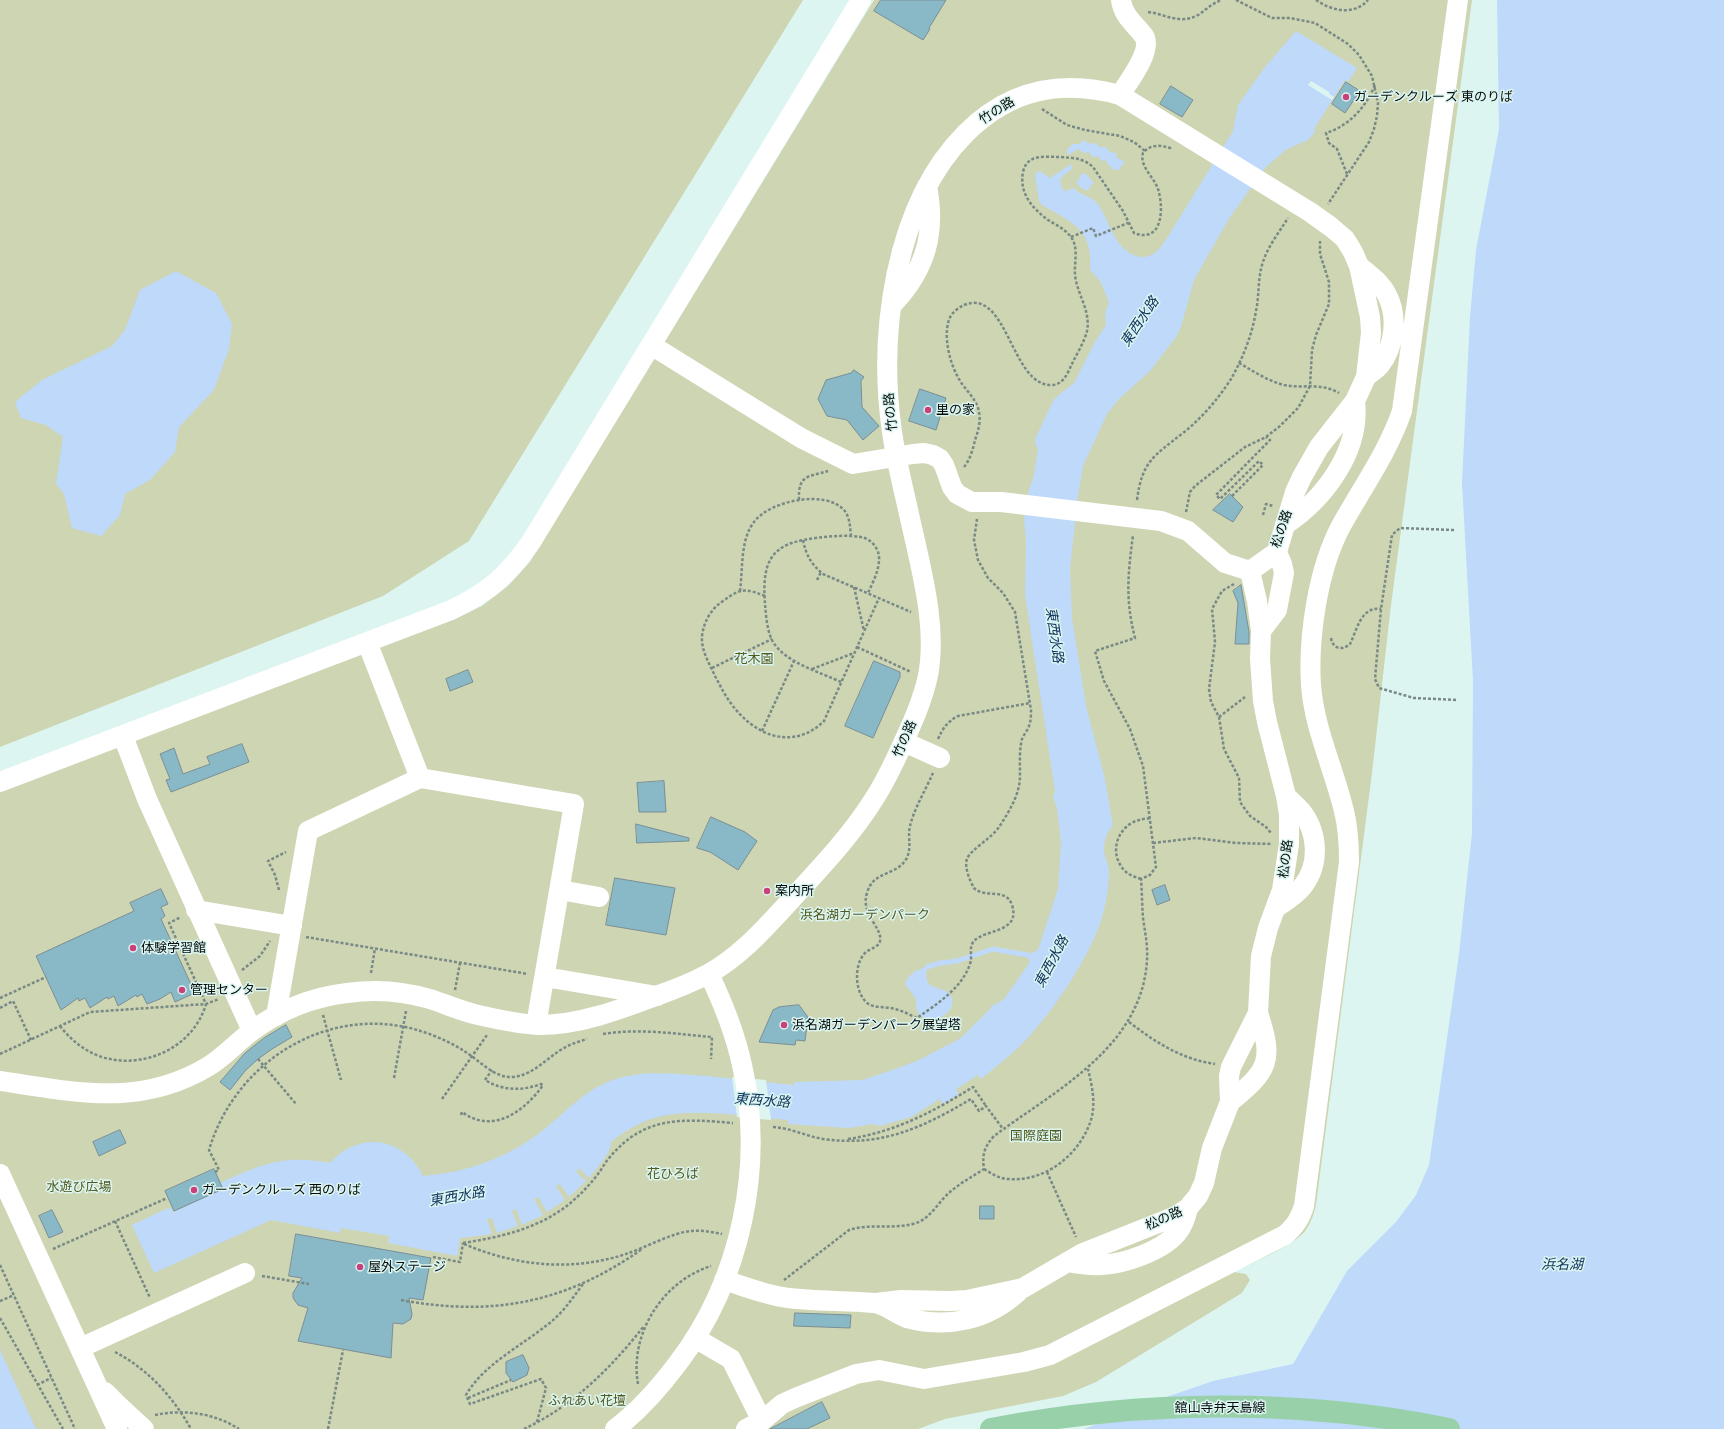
<!DOCTYPE html>
<meta charset="utf-8">
<style>
body{margin:0}
canvas{display:block;background:#dcf5f1}
</style>
<canvas width="1724" height="1429"></canvas>
<script>
const g = document.querySelector('canvas').getContext('2d');
g.lineJoin = 'round';
function paint(path, color) { g.fillStyle = color; g.fill(path, 'evenodd'); }
function strokePath(path, color, width, dash) { g.strokeStyle = color; g.lineWidth = width; g.lineCap = dash ? 'butt' : 'round'; g.setLineDash(dash || []); g.stroke(path); }
function label(font, color, halo, rows, align = 'center') {
  g.font = font + ' Karla,"Noto Sans JP",sans-serif'; g.lineWidth = 3; g.setLineDash([]); g.textBaseline = 'middle'; g.strokeStyle = halo; g.fillStyle = color; for (const [text, x, y, turn = 0] of rows) {
    g.save(); g.translate(x, y); g.rotate((+turn || 0) * Math.PI / 180); g.textAlign = isNaN(turn) ? turn : align; if (halo) g.strokeText(text, 0, 0); g.fillText(text, 0, 0); g.restore();
  }
}
const green = new Path2D(`
 M0,0H803L469,541L383,596L0,747Z
 M874,0H1472L1391,605L1372,773L1316,1205C1314,1214 1311,1222 1306,1230C1294,1246 1253,1262 1234,1272L1246,1274L1250,1280L1242,1293L1096,1382L1063,1396L945,1419L918,1429H0V791L453,620L482,606L508,586L530,562Z`);
const water = new Path2D(`
 M1497,0H1724V1429H1084L1152,1402L1213,1381L1293,1364L1347,1271L1396,1222L1416,1195L1429,1165L1459,954L1472,833L1473,681L1462,483L1470,317L1476,250L1499,129Z
 M1296,31L1357,68L1348,82L1345,80L1314,129L1315,132L1308,140L1287,149L1265,168L1230,217L1194,280L1181,327L1176,337L1150,371L1119,399L1107,414L1083,466L1078,496L1070,569L1072,618L1086,706L1104,775L1113,825C1106,833 1102,845 1105,856C1106,861 1109,866 1109,871C1109,884 1107,897 1104,910C1094,952 1053,1012 1023,1043C1010,1056 995,1067 981,1079L978,1075L956,1089L959,1094L943,1104L940,1099L911,1117L880,1126L872,1124L849,1128L788,1124V1120C751,1117 698,1108 662,1116C643,1120 626,1130 611,1142C612,1152 596,1169 589,1178L579,1168L576,1172L586,1181L569,1197L560,1184L556,1186L565,1200L547,1212L538,1197L534,1199L543,1215L522,1225L516,1209L512,1211L518,1226L497,1233L492,1218L487,1219L492,1234L460,1238L457,1256L388,1243L389,1236L341,1228L340,1233L271,1220L154,1273L132,1225L166,1209L171,1208L173,1212L223,1189L220,1183C261,1164 284,1154 330,1163C359,1130 404,1137 423,1176C469,1172 511,1157 547,1127C568,1110 584,1091 610,1081C642,1069 674,1074 706,1076C735,1079 764,1082 794,1085V1082L862,1080L898,1068L919,1060L961,1038L991,1008V1006L998,1003L1004,999L1030,962L1027,955L1038,950L1058,889L1061,844L1057,808L1053,797L1055,791L1025,595L1026,541L1024,520L1028,493L1034,475L1038,449L1035,443L1036,437L1054,399L1074,383L1095,342L1106,325L1105,313L1109,302L1100,281L1090,270C1093,229 1073,223 1042,205L1039,201L1035,176L1036,173L1040,171L1050,178L1071,164L1072,169L1064,175L1060,180L1062,189L1065,191L1074,188C1079,195 1091,196 1097,203C1110,220 1113,248 1136,256C1153,261 1161,247 1169,235L1233,131L1238,105L1265,67Z
 M1083,140L1090,144L1096,143L1099,147H1106L1110,152L1116,153L1117,158L1125,162L1121,166L1120,171L1117,169L1112,170L1111,166L1108,165L1106,160L1101,161L1098,156L1092,157L1089,152L1084,153L1078,149L1070,154H1067V149L1073,144H1080Z
 M1085,173L1094,183L1090,186L1088,191L1080,187L1076,182L1079,180L1080,175Z
 M176,271L216,293L232,324L229,349L214,390L179,427L175,452L150,480L125,494L120,515L101,536L72,528L64,494L56,484L63,437L46,425L21,418L15,402L42,380L112,346L125,330L140,290Z
 M927,967C927,971 925,978 928,982C932,991 949,986 952,999C956,1014 929,1028 919,1014C915,1008 917,1002 915,997L905,984C909,972 917,970 927,967Z
 M0,1350L36,1429H0Z`);
const pier = new Path2D(`
 M1311,81L1329,92V94L1334,97L1332,100L1308,85Z
 M732,1077L766,1080L771,1120L737,1117Z`);
const stream = new Path2D(`
 M927,967L940,963L957,961L993,949L1033,956`);
const building = new Path2D(`
 M881,0H946L929,28L930,29L923,40L874,11Z
 M1346,82L1360,91L1345,113L1332,104Z
 M1171,86L1193,100L1182,117L1160,104Z
 M854,370L864,377L861,381L862,407L879,426L863,440L847,420L827,416L818,399L826,380L851,373Z
 M920,389L946,398L936,430L909,421Z
 M1230,494L1243,507L1233,522L1213,510Z
 M1241,585L1249,632V644H1235L1238,603L1233,591Z
 M874,661L900,672V677L873,738L845,726Z
 M468,670L473,682L450,691L446,679Z
 M242,744L249,762L171,792L166,780L170,779L160,754L174,748L183,774L210,764L207,757Z
 M664,781L666,812H639L637,783Z
 M711,817L745,832L757,841L738,870L710,852L697,848Z
 M636,824L689,838V841L637,843Z
 M615,878L675,888L666,935L606,925Z
 M1165,885L1170,900L1157,905L1152,890Z
 M161,889L168,904L161,907L165,916L161,919L195,993L175,1002L171,992L160,999L147,1004L142,994L137,997L136,995L118,1006L114,996L108,999L107,997L90,1008L85,998L79,1001L78,998L61,1010L36,956L134,911L130,903Z
 M799,1005L808,1017L805,1041L796,1040L795,1045L759,1042L773,1010L779,1007Z
 M286,1025L292,1037L272,1049L258,1059L245,1071L230,1090L220,1082L245,1053L264,1038Z
 M120,1130L126,1143L99,1156L93,1142Z
 M214,1169L223,1189L174,1211L165,1191Z
 M980,1206H994V1219H980Z
 M52,1210L63,1232L49,1238L39,1216Z
 M296,1234L431,1258L423,1300L409,1298L412,1314L411,1319L403,1324L393,1323L391,1358L298,1341L308,1308L298,1305L293,1298V1293L302,1278L289,1276Z
 M795,1313L851,1315L850,1328L794,1326Z
 M523,1355L529,1368L527,1375L513,1382L506,1373V1362Z
 M822,1402L830,1418L807,1429H770Z`);
const path = new Path2D(`
 M1236,0L1272,18H1290L1315,23L1348,44L1359,55L1372,76L1378,103L1377,116L1374,129L1369,142L1328,204
 M1316,0C1332,11 1354,16 1368,0
 M1148,12C1165,14 1180,25 1198,15C1206,10 1212,3 1222,0
 M1042,109L1067,125L1085,130L1120,136L1134,142L1145,151
 M1347,174L1337,149L1329,143L1326,133C1349,126 1366,107 1375,85
 M1071,237L1093,228L1096,236L1128,223
 M1239,363C1253,371 1268,381 1284,385C1304,389 1320,382 1339,393
 M964,467C970,460 973,449 975,440C978,432 981,421 979,412C977,399 965,390 959,379C950,364 943,337 949,320C951,313 958,308 964,305C1008,287 1011,387 1052,385C1062,385 1067,375 1071,366C1076,355 1084,343 1087,331C1091,311 1077,294 1075,275C1074,262 1079,248 1071,237C1065,229 1056,225 1048,220C1032,208 1019,193 1023,172C1027,153 1046,157 1061,157C1074,158 1083,158 1093,167L1123,211L1134,233C1163,244 1164,208 1158,189C1154,177 1139,166 1143,153C1150,144 1160,145 1170,148L1171,147
 M1232,496L1263,465L1259,461L1220,499L1216,495L1270,440L1266,437
 M799,500C798,475 807,477 828,471
 M1137,500C1142,461 1154,456 1183,433C1202,418 1218,399 1231,379C1243,358 1252,335 1256,311C1259,297 1258,282 1261,269C1265,250 1278,234 1288,218
 M1186,512L1190,492L1195,486L1245,447L1266,437L1280,426L1298,408L1310,386L1312,350L1316,335L1329,304V282L1320,254V241
 M1263,515L1266,504L1273,506
 M1454,530L1400,528L1392,535L1381,609L1375,679L1379,688L1414,698L1458,700
 M803,540C806,555 811,564 823,574L911,612
 M817,580L821,572
 M1234,584L1222,591L1212,609L1215,642L1209,689L1211,702L1219,717L1224,749L1239,778L1240,802L1250,816L1266,827L1271,833
 M854,587L864,631
 M740,591C743,569 740,540 754,522C769,501 825,489 844,510C850,517 850,527 851,536
 M765,596C745,588 741,588 723,601C711,609 704,621 702,636C701,650 709,663 715,676C720,685 724,694 730,702C753,735 792,752 824,721L879,598
 M1331,638C1333,649 1342,651 1350,644C1357,630 1361,606 1381,609
 M857,647L911,672
 M712,668L772,639
 M812,669L854,653
 M841,682C820,672 783,662 772,640C767,630 766,616 765,604C764,590 763,570 772,557C776,551 782,547 789,544C803,538 853,532 867,539C873,542 878,549 879,556C880,569 873,582 868,593
 M1219,717L1245,697
 M762,731L794,661
 M938,739C943,728 947,722 958,716L1030,703
 M933,773C926,789 914,809 910,826C907,838 913,849 905,861C894,876 873,871 867,893C860,914 883,928 880,941C878,948 871,948 866,952C854,963 854,990 866,1002C873,1009 886,1006 895,1009C903,1011 910,1015 917,1018C937,1004 962,988 970,964C973,956 968,948 974,941C985,929 1021,933 1012,905C1006,887 985,899 974,888C970,881 964,867 967,859C970,850 992,838 999,827C1009,812 1020,794 1020,776C1020,764 1019,751 1022,739C1024,734 1028,730 1029,726C1031,721 1031,715 1031,710L1015,612L1003,593L988,578L978,560L974,540L977,519
 M1153,843L1196,838L1236,843L1272,844
 M1141,879C1135,877 1129,875 1125,871C1111,857 1114,835 1130,824C1136,820 1143,819 1151,818
 M279,890L275,875L268,861L286,852
 M306,937L528,974
 M242,970L260,956L270,941
 M371,973L375,948
 M455,990L460,963
 M0,998L46,977
 M0,1008L13,1001L31,1040
 M323,1015L341,1080
 M1129,1022C1155,1042 1181,1059 1215,1064
 M60,1026C70,1039 83,1050 99,1056C141,1071 193,1049 206,1004L169,923L181,917
 M603,1034C639,1028 677,1034 712,1037L711,1059
 M0,1054L90,1012L206,1004L219,999
 M258,1059L296,1104
 M394,1078L406,1011
 M442,1099L487,1035
 M461,1115L462,1112C493,1135 525,1111 543,1085L541,1084C522,1091 503,1091 485,1080L492,1070
 M773,1127C790,1128 806,1136 823,1139C882,1147 922,1128 971,1099L979,1111L986,1106L1003,1129
 M848,1139C895,1132 933,1112 973,1087L986,1106
 M984,1169C992,1174 1000,1179 1009,1179C1046,1182 1080,1154 1091,1120C1096,1103 1092,1086 1088,1069
 M215,1172L219,1170L209,1150C237,1056 338,998 432,1035C445,1040 457,1046 467,1053C481,1062 495,1078 512,1077C531,1076 544,1061 559,1051C568,1045 577,1042 587,1039
 M1047,1172L1076,1237
 M115,1221L150,1298
 M463,1243C501,1237 537,1229 568,1205C579,1196 589,1186 598,1174C602,1169 605,1162 610,1157C645,1115 684,1119 733,1123
 M464,1244C516,1266 571,1272 626,1254C645,1248 673,1232 692,1231C702,1230 712,1232 722,1234
 M53,1249L167,1198
 M433,1257L460,1262L463,1243
 M0,1265L75,1429
 M262,1276L309,1284
 M784,1280L849,1230C871,1223 894,1230 916,1223C930,1219 939,1201 950,1192C960,1183 972,1177 984,1169C982,1155 984,1147 994,1136C1056,1090 1142,1047 1147,960C1148,946 1145,932 1143,918C1142,905 1142,892 1141,879L1150,875L1156,867L1143,766L1130,729L1104,681L1095,651L1135,638C1125,599 1128,574 1133,535
 M401,1300C492,1317 566,1303 642,1249
 M0,1301L14,1295
 M0,1318L63,1429
 M115,1352C148,1369 173,1397 191,1429
 M638,1384C629,1334 663,1281 711,1266
 M37,1385L51,1378
 M468,1398L511,1380
 M155,1415C184,1409 214,1413 239,1429
 M537,1422L546,1388L541,1379L470,1404L466,1395C483,1365 521,1346 547,1325C562,1314 572,1299 583,1284
 M328,1429L343,1350
 M524,1429C573,1406 611,1368 644,1326`);
const minor = new Path2D(`
 M1120,95C1128,82 1153,51 1144,36C1135,24 1123,16 1121,0
 M1359,266C1369,274 1381,283 1387,295C1398,316 1395,346 1380,365C1376,370 1370,373 1366,377
 M893,304C926,269 936,233 927,186
 M651,345L801,438L853,464L913,454L924,453L933,455L940,459L944,465L952,487L957,494L972,502H1001L1161,521L1188,531L1225,563L1250,571
 M1285,525C1324,499 1361,451 1355,401
 M1261,631L1277,610L1284,573L1282,564L1277,552
 M367,642L420,778
 M123,736L147,799L252,1031
 M904,742L940,758
 M0,782L451,610C489,592 507,576 531,542L861,0
 M560,890L599,897
 M1277,907C1286,901 1296,895 1303,886C1320,864 1318,833 1302,812C1297,806 1291,801 1286,796
 M196,910L292,926
 M545,977L657,996
 M276,1016L308,831L420,778L574,804L536,1025
 M0,1081C75,1092 140,1108 209,1066C225,1056 237,1042 252,1031C280,1010 313,997 347,993C374,989 403,991 430,999C445,1004 459,1010 474,1014C495,1019 518,1024 539,1025C579,1025 619,1010 656,996C673,990 691,983 708,974C740,957 766,927 791,900C820,868 851,836 874,799C886,781 895,761 904,741C913,722 922,701 927,680C939,629 920,565 909,514C903,487 896,460 892,432C878,335 894,205 966,133C1010,89 1061,79 1120,95L1310,212L1331,227L1345,239L1353,252L1359,266L1370,317L1371,333L1366,377L1355,401L1319,447L1302,477L1295,492L1277,552L1250,571
 M1230,1102C1269,1070 1274,1061 1258,1013
 M0,1174L117,1429
 M1067,1262C1078,1264 1089,1266 1101,1265C1124,1264 1162,1251 1177,1233C1183,1226 1186,1217 1188,1208
 M724,1280C743,1286 763,1294 782,1297C812,1302 844,1300 874,1303C885,1304 896,1314 907,1318C948,1329 987,1320 1018,1292
 M876,1303L901,1300L950,1301L967,1300L1023,1288L1083,1253L1176,1216L1188,1208L1198,1196L1204,1183L1212,1148L1230,1102L1229,1076L1231,1067L1258,1013L1261,956L1268,928L1282,890L1289,844V814L1286,796L1267,722L1263,701L1260,659L1261,631L1257,601L1250,571
 M695,1338L731,1359L762,1421
 M80,1348L245,1273
 M105,1392L118,1405L144,1429
 M615,1429C639,1411 660,1387 678,1363C741,1280 765,1166 742,1065C735,1033 723,1003 709,974
 M746,1429L762,1421L782,1404L795,1398L856,1374L879,1370L924,1379L1024,1362L1050,1355L1285,1235C1295,1226 1300,1219 1304,1206L1349,862C1349,845 1348,827 1344,811C1334,769 1314,728 1311,685C1308,636 1318,569 1341,526C1362,488 1388,452 1402,411L1458,0`);
const major = new Path2D(`
 M991,1429C1141,1400 1299,1398 1449,1429`);
const markers = [
 [1346,97,4,"#c9407b"],
 [928,410,4,"#c9407b"],
 [767,891,4,"#c9407b"],
 [133,948,4,"#c9407b"],
 [182,990,4,"#c9407b"],
 [784,1025,4,"#c9407b"],
 [194,1190,4,"#c9407b"],
 [360,1267,4,"#c9407b"]
];
const poiNames = [
 ["ガーデンクルーズ 東のりば",1354,97],
 ["里の家",936,410],
 ["案内所",775,891],
 ["体験学習館",141,948],
 ["管理センター",190,990],
 ["浜名湖ガーデンパーク展望塔",792,1025],
 ["ガーデンクルーズ 西のりば",202,1190],
 ["屋外ステージ",368,1267]
];
const streetNames = [
 ["竹の路",997,111,-32],
 ["竹の路",891,412,-95],
 ["松の路",1282,529,-71],
 ["竹の路",905,739,-66],
 ["松の路",1286,859,-83],
 ["松の路",1164,1219,-24],
 ["舘山寺弁天島線",1220,1408]
];
const parkNames = [
 ["花木園",754,659],
 ["浜名湖ガーデンパーク",865,915],
 ["国際庭園",1036,1136],
 ["花ひろば",673,1174],
 ["水遊び広場",79,1187],
 ["ふれあい花壇",587,1401]
];
const waterNames = [
 ["東西水路",1140,322,-56],
 ["東西水路",1054,635,82],
 ["東西水路",1052,962,-62],
 ["東西水路",762,1101,4],
 ["東西水路",457,1197,-10],
 ["浜名湖",1562,1265]
];
paint(green, '#ced5b2');
paint(water, '#bfd9fb');
paint(pier, '#dcf5f1');
strokePath(stream, '#bfd9fb', 5);
paint(building, '#89b8c7');
strokePath(building, '#7a8f96', 1);
strokePath(path, '#788986', 2.5, [3, 2]);
strokePath(minor, '#fff', 20);
strokePath(major, '#98d1a9', 22);
for (const [x, y, r, color] of markers) { const dot = new Path2D(); dot.arc(x, y, r, 0, 2 * Math.PI); g.fillStyle = color; g.fill(dot); strokePath(dot, '#dcf5f1', 1.5); }
label('13px', '#050d0c', '#dcf5f1', poiNames, 'left');
label('13px', '#050d0c', '#dcf5f1', streetNames);
label('13px', '#51591c', '#dcf5f1', parkNames);
label('italic 14px', '#133761', '#dcf5f1', waterNames);
</script>
